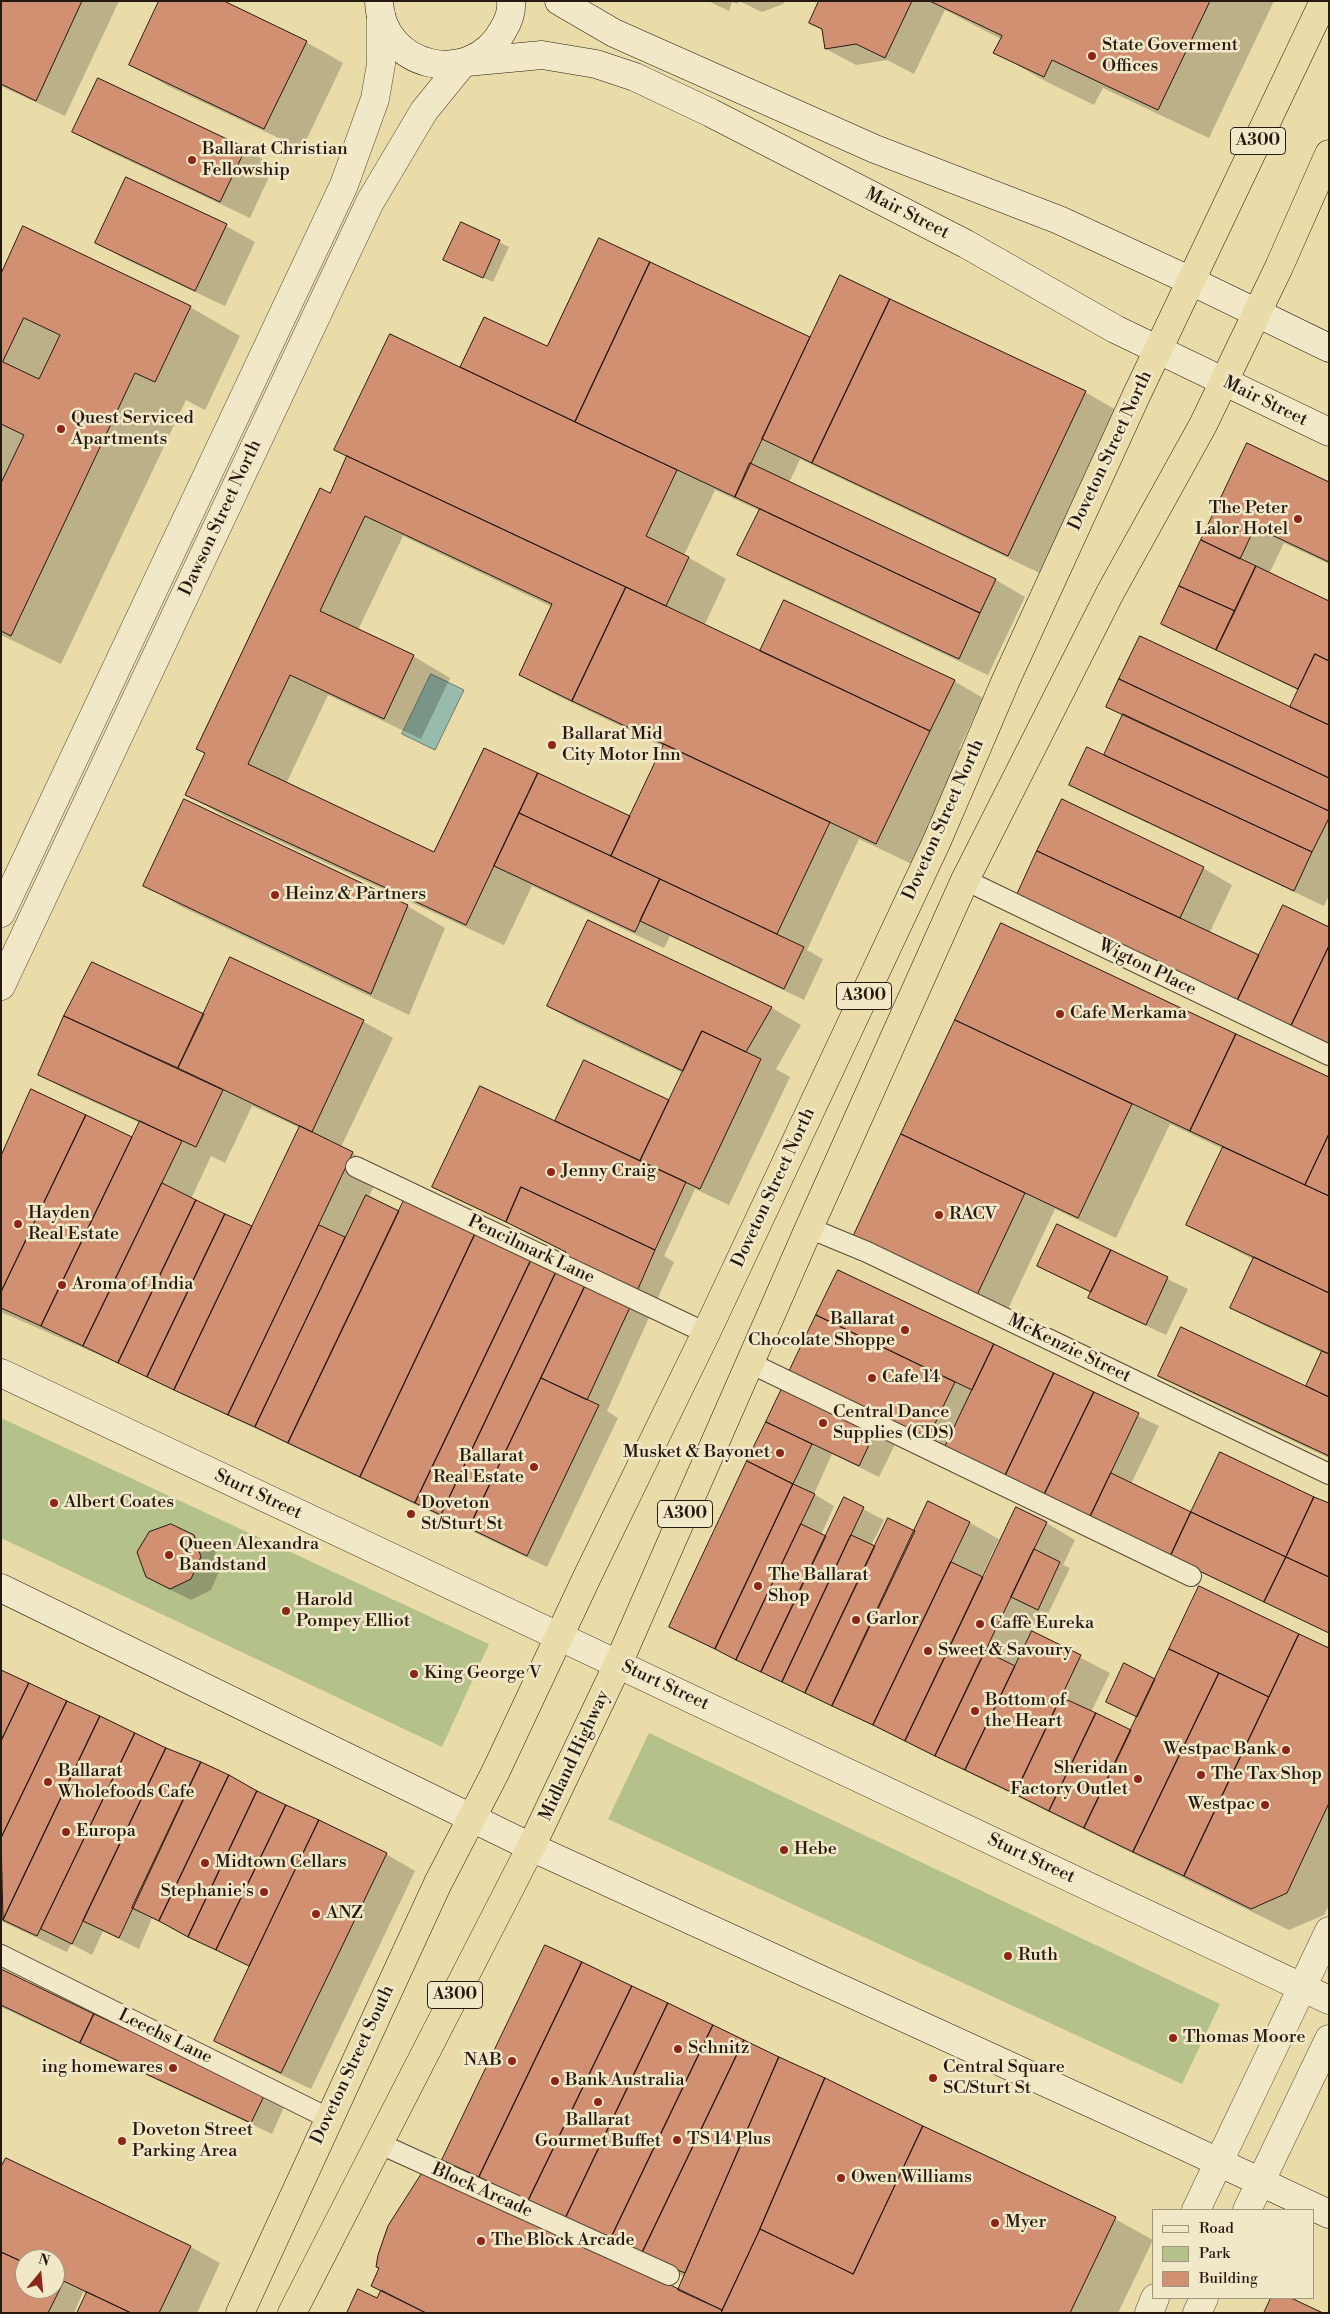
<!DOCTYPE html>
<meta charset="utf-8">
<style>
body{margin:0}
#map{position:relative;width:1330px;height:2314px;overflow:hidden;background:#eadca9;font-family:"Libre Bodoni",serif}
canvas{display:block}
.frame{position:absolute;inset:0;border:2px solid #261911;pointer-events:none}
.legend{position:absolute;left:1152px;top:2209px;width:162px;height:90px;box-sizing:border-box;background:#f1e8c7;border:1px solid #a0957e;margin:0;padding:6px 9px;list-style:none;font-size:15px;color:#261911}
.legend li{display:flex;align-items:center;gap:10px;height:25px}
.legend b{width:25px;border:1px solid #a0957e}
.north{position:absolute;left:15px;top:2249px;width:50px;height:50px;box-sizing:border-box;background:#f1e8c7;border:1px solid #a0957e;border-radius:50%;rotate:17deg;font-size:14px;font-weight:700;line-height:20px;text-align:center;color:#261911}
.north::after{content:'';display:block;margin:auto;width:18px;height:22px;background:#8f2418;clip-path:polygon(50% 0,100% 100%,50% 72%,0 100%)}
</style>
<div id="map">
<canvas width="1330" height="2314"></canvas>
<div class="frame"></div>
<ul class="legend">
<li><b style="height:6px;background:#f1e8c7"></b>Road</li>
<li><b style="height:14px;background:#b4c18a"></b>Park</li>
<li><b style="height:14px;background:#d19072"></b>Building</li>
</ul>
<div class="north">N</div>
</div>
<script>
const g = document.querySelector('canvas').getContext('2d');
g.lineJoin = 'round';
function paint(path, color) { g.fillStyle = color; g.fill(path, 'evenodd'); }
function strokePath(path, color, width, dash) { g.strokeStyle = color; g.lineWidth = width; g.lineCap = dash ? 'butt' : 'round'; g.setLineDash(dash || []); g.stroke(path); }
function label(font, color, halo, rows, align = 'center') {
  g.font = font + ' "Libre Bodoni",serif'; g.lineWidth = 5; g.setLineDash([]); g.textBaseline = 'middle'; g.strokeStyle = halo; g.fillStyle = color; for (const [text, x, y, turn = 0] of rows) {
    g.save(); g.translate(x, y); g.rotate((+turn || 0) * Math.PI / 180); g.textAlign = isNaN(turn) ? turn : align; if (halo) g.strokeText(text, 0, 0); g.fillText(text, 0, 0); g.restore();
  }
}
const green = new Path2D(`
 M1,1418L489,1644L442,1747L1,1538Z
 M649,1733L1220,2004L1182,2084L608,1819Z`);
const water = new Path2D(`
 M431,674L464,690L435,750L402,734Z`);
const shadow = new Path2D(`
 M1,1H119L65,116L1,86Z
 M708,1H785L783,4L762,12L739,1L737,4L732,2L729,11Z
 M820,1H1274L1209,138L1103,88L1094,105L1045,81L995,52L1001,39L945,10L914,74L887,60L856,65L826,49Z
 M306,42L343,63L302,149L168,86L130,64Z
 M73,131L245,149L274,166L250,218L102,148Z
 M462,224L509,247L493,282L455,265Z
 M226,226L255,242L225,306L125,259L96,242Z
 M651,263L811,339L1085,392L1123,414L1046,576L800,459L789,483L996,580L1025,597L988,675L768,571L739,555L760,511L715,490L684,555L726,579L704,626L761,652L954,681L983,698L959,749L967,753L914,865L859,839L807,950L823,959L804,1000L670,936L664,948L532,886L504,945L224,816L187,794L206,754L198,749L331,494L468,370L548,348ZM403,536L552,607L520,675L558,696L664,747L630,818L484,749L435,854L286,784L328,695L421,739L450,678L413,656L358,630Z
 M1,276L190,307L240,336L205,410L186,400L61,664L1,635Z
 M1247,445L1329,483V564L1284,543L1269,574L1329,602V895L1324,906L1100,801L1071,784L1105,756L1296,711L1299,691L1163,623Z
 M1203,868L1232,885L1209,934L1259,957L1329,1045L1047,913Z
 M144,885L407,906L445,928L409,1015L182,907Z
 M588,922L772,1008L801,1025L776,1069L790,1077L729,1205L695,1189L664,1256L674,1262L607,1411L618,1418L547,1567L113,1361L1,1312V1159L31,1090L132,1139L140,1123L69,1091L40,1075L93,964L204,1015L231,959L364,1022L393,1038L341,1147L382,1170L368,1198L399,1212L557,1271L567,1253L527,1233L556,1122L585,1062L670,1101L683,1073L577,1023L548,1006ZM252,1106L300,1128L253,1228L191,1199L211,1156L225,1163Z
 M1001,925L1329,1079V1458L1189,1392L1160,1376L1306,1388L1323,1353L1261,1324L1232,1307L1254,1260L1188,1225L1223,1149L1170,1124L1116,1238L1055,1209L1007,1311L854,1236Z
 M1058,1226L1188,1289L1166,1335L1110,1309L1090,1297L1092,1293L1039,1266Z
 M838,1272L1159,1426L1131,1484L1192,1514L1329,1505V1633L965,1460L790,1373Z
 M786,1382L899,1436L879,1477L832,1454L814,1494L834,1506L821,1535L826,1537L844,1499L884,1520L871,1546L876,1548L915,1532L970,1523L999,1539L981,1577L984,1579L1046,1523L1075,1540L1063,1565L1070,1568L1048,1614L1041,1611L1031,1632L1110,1673L1091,1712L1131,1732L1199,1588L1329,1649V1905L1324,1915L1289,1930L670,1626ZM1189,1658L1275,1699L1274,1701L1189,1660Z
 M193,1536L214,1548L220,1569L211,1590L191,1600L167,1588Z
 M1,1671L228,1776L386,1854L415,1871L311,2089L244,2057L215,2040L250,1966L152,1918L139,1949L103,1931L92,1955L71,1944L67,1952L1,1921Z
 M545,1946L1115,2219L1153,2240L1118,2313H348L378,2300L382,2291L373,2285L379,2268L679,2290L685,2277L473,2176L444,2159Z
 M1,1971L284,2107L272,2134L1,2007Z
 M6,2160L191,2247L220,2263L197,2313H79L87,2294L83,2292L74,2313H1ZM25,2259H55V2289H25Z`);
const building = new Path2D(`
 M1,1H82L36,101L1,84Z
 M159,1H224L307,41L264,129L129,65Z
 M819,1H912L885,58L856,44L825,49L822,29L809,23Z
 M930,1H1210L1158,110L1052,60L1044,77L993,53L1002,36Z
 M98,78L246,148L220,202L72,132Z
 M126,177L227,224L195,291L95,243Z
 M461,222L500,240L483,278L443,260Z
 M23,226L191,306L155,382L135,373L11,636L1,631V483L24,435L1,424V274ZM24,318L60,335L39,379L3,362Z
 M599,238L650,262L575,422L460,367L484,317L547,346Z
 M650,262L810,337L735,497L575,422Z
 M840,275L890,299L812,463L762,439Z
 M890,299L1086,391L1008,556L812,463Z
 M390,334L677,470L646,536L689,557L666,606L334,450Z
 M1247,443L1329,482V562L1255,527L1240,559L1201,540Z
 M347,456L626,587L572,701L519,675L552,604L365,516L320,611L414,655L384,719L290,675L248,764L434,852L484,748L538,773L466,925L185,795L205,753L196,749L320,488L330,493Z
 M750,463L996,579L980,613L735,497Z
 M760,509L980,613L959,659L737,555Z
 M1201,540L1256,566L1235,611L1179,586Z
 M1256,566L1329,601V661L1315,654L1298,689L1216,650Z
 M1179,586L1235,611L1216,650L1161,624Z
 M626,587L930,731L876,844L572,701Z
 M784,600L955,680L930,731L760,651Z
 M1140,636L1329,725V778L1119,679Z
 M1315,654L1329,661V725L1290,707Z
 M1119,679L1329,778V811L1106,707Z
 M1123,714L1329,811V818L1312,852L1104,755Z
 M664,744L830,822L777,934L611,856Z
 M1087,747L1312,852L1294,891L1069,785Z
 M538,773L630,816L611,856L519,813Z
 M184,799L408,905L371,994L143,886Z
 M1062,799L1204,867L1180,918L1037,851Z
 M519,813L660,879L635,932L494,866Z
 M1037,851L1259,955L1237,1001L1016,897Z
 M660,879L804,947L784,989L640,921Z
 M1283,905L1329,927V946L1291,1026L1237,1001Z
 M588,920L772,1007L746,1052L702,1031L683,1071L547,1006Z
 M1001,923L1236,1034L1190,1131L955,1020Z
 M1329,946V1044L1291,1026Z
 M230,957L364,1020L312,1132L178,1068Z
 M92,962L204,1014L178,1068L64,1016Z
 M64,1016L223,1090L196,1147L38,1075Z
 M955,1020L1132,1104L1078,1218L901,1134Z
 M702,1031L761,1059L700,1189L640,1161Z
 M1236,1034L1329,1077V1134L1305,1185L1190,1131Z
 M584,1060L669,1100L640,1161L555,1121Z
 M480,1086L686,1182L655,1250L521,1187L506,1222L432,1187Z
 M31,1089L86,1115L1,1292V1156Z
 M86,1115L132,1137L41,1326L1,1308V1292Z
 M140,1121L182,1141L83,1346L41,1326Z
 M300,1126L353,1152L228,1415L174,1390Z
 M901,1134L1025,1193L977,1295L853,1237Z
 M1329,1134V1196L1305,1185Z
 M1223,1147L1329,1196V1293L1186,1225Z
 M162,1183L196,1200L118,1363L83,1346Z
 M521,1187L655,1250L631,1305L557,1270L566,1252L506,1222Z
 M366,1195L399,1211L288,1443L255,1427Z
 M405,1198L476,1232L360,1477L288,1443Z
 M196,1200L225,1214L147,1377L118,1363Z
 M225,1214L252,1226L174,1390L147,1377Z
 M1057,1224L1111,1250L1091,1292L1037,1266Z
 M319,1225L345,1237L255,1427L228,1415Z
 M476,1232L532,1258L415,1503L360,1477Z
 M1111,1250L1168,1277L1146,1325L1088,1298Z
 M1254,1257L1329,1293V1354L1230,1308Z
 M532,1258L557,1270L441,1515L415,1503Z
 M557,1270L586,1284L469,1528L441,1515Z
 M838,1270L994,1344L972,1390L816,1315Z
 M586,1284L631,1305L587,1400L541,1378Z
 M816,1315L955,1382L927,1440L788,1374Z
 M1181,1327L1329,1397V1456L1158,1376Z
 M994,1344L1054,1373L1004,1478L944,1449Z
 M1322,1351L1329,1354V1397L1306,1386Z
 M1054,1373L1094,1392L1043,1497L1004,1478Z
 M541,1378L599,1405L527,1556L469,1528Z
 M786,1380L879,1424L859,1466L766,1422Z
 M1094,1392L1139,1413L1089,1519L1043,1497Z
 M766,1422L812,1444L793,1484L747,1461Z
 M1220,1452L1314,1497L1286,1557L1191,1512Z
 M747,1461L793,1484L715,1649L669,1627Z
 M1111,1473L1191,1512L1170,1557L1089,1519Z
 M793,1484L815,1494L736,1660L715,1649Z
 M844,1497L864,1507L782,1682L761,1672Z
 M1314,1497L1329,1503V1577L1286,1557Z
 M928,1501L970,1522L873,1725L832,1706Z
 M1016,1507L1047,1522L935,1756L905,1741Z
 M1191,1512L1286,1557L1264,1602L1170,1557Z
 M888,1518L915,1531L832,1706L805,1693Z
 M171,1524L194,1535L201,1557L191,1579L170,1589L146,1577L137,1552L149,1532Z
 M801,1524L826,1536L761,1672L736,1660Z
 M851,1535L875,1546L805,1693L782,1682Z
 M1034,1549L1060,1562L1038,1610L1011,1597Z
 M1286,1557L1329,1577V1633L1264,1602Z
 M951,1562L983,1577L905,1741L873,1725Z
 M1199,1586L1299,1634L1269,1697L1169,1649Z
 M1032,1631L1081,1655L1015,1794L965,1770Z
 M1299,1634L1329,1648V1803L1287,1893L1251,1909L1184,1876Z
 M1169,1649L1219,1673L1133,1852L1084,1828Z
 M985,1651L1015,1666L965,1770L935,1756Z
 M1124,1663L1155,1679L1137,1717L1106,1702Z
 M1,1670L29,1683L1,1741Z
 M1219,1673L1269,1697L1184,1876L1133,1852Z
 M29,1683L67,1701L1,1838V1741Z
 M1061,1697L1096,1713L1049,1811L1015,1794Z
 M67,1701L100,1716L3,1920L1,1838Z
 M1096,1713L1131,1730L1084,1828L1049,1811Z
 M100,1716L135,1733L37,1936L3,1920Z
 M135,1733L166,1748L72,1944L41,1929Z
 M166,1748L201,1762L119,1938L83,1921Z
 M201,1762L229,1775L159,1921L132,1908Z
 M229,1775L257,1791L188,1937L159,1921Z
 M257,1791L286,1805L216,1950L188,1937Z
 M286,1805L319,1820L249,1966L216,1950Z
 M319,1820L387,1853L281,2073L214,2041Z
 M545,1945L582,1962L479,2177L442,2160Z
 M582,1962L632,1986L528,2201L479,2177Z
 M1,1969L94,2014L80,2043L1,2005Z
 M632,1986L668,2003L565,2219L528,2201Z
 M668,2003L713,2025L610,2240L565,2219Z
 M94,2014L265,2094L251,2123L80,2043Z
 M713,2025L744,2040L641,2255L610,2240Z
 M744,2040L779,2057L685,2273L641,2255Z
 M779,2057L825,2078L760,2229L722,2310L678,2290Z
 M825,2078L923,2126L853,2274L760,2229Z
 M923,2126L1116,2217L1070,2313H721L760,2229L853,2274Z
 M6,2158L191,2246L159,2313H131L55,2277V2259H25V2263L1,2252V2167Z
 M426,2167L722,2310L721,2313H426L371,2286L379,2268L376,2267L378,2255L388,2226Z
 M1,2252L25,2263V2289H55V2277L64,2281L48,2313H1Z
 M358,2289L377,2298L381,2290L426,2313H347Z
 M87,2292L131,2313H77Z
 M1271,2298H1291L1323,2313H1264Z`);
const lane = new Path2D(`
 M965,880L1329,1055
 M356,1167L706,1333
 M809,1228L867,1252L1329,1474
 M750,1363L1191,1576
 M1,1955L328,2118
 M378,2143L669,2275`);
const street = new Path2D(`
 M1,913L344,185L375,99L381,64V15
 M1,986L370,202L424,111L463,63
 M1196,2210L1329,1931
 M1247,2210L1329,2039
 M1149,2313L1155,2298
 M1197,2313L1204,2298`);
const secondary = new Path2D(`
 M379,1C381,68 471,89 503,30C508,22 512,11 511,1
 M559,1L614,33L875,149L1059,220L1191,281L1329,348
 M467,62L542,55L596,64L635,77L711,113L966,244L1115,329L1329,432
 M1,1373L1329,2000
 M1,1588L531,1847L1167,2138L1329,2214`);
const highway = new Path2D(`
 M240,2313L438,1883L495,1773L588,1575L706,1333L937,841L1006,680L1137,394L1324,1
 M292,2313L531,1847L618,1664L809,1228L965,880L1110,593L1203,425L1279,267L1329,154`);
const markers = [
 [1092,56,5,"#8f2418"],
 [192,160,5,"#8f2418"],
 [61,429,5,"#8f2418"],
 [1298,519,5,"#8f2418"],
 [552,745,5,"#8f2418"],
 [275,895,5,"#8f2418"],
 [1060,1014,5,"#8f2418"],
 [551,1172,5,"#8f2418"],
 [939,1215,5,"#8f2418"],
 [18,1224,5,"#8f2418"],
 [62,1285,5,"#8f2418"],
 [905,1330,5,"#8f2418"],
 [872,1378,5,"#8f2418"],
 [823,1423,5,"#8f2418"],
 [780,1453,5,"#8f2418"],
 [534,1467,5,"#8f2418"],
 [54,1503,5,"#8f2418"],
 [411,1514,5,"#8f2418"],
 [169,1555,5,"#8f2418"],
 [758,1586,5,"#8f2418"],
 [286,1611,5,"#8f2418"],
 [856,1620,5,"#8f2418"],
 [980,1624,5,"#8f2418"],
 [928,1651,5,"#8f2418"],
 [414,1674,5,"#8f2418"],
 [975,1711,5,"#8f2418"],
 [1286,1750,5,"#8f2418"],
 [1201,1775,5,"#8f2418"],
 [1138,1779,5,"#8f2418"],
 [48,1782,5,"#8f2418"],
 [1265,1805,5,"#8f2418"],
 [66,1832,5,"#8f2418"],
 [784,1850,5,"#8f2418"],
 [205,1863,5,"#8f2418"],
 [264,1892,5,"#8f2418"],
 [316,1914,5,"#8f2418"],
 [1008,1956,5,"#8f2418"],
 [1173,2038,5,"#8f2418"],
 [678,2049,5,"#8f2418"],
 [512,2061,5,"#8f2418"],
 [173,2068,5,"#8f2418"],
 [933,2078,5,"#8f2418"],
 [555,2081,5,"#8f2418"],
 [598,2102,5,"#8f2418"],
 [677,2140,5,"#8f2418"],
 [122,2141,5,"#8f2418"],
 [841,2178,5,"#8f2418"],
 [995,2223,5,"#8f2418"],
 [481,2241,5,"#8f2418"]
];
const shields = [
 [1258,141,55],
 [864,996,55],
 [685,1514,55],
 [455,1995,55]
];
const shieldNames = [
 ["A300",1258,141],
 ["A300",864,996],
 ["A300",685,1514],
 ["A300",455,1995]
];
const poiNames = [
 ["State Goverment",1102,46],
 ["Offices",1102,67],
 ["Ballarat Christian",202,150],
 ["Fellowship",202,171],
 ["Quest Serviced",71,419],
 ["Apartments",71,440],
 ["The Peter",1288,509,"right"],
 ["Lalor Hotel",1288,530,"right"],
 ["Ballarat Mid",562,735],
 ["City Motor Inn",562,756],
 ["Heinz & Partners",285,895],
 ["Cafe Merkama",1070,1014],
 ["Jenny Craig",561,1172],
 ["Hayden",28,1214],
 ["Real Estate",28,1235],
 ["RACV",949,1215],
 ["Aroma of India",72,1285],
 ["Ballarat",895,1320,"right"],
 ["Chocolate Shoppe",895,1341,"right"],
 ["Cafe 14",882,1378],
 ["Central Dance",833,1413],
 ["Supplies (CDS)",833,1434],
 ["Musket & Bayonet",770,1453,"right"],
 ["Ballarat",524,1457,"right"],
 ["Real Estate",524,1478,"right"],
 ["Albert Coates",64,1503],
 ["Doveton",421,1504],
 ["St/Sturt St",421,1525],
 ["Queen Alexandra",179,1545],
 ["Bandstand",179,1566],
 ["The Ballarat",768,1576],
 ["Shop",768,1597],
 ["Harold",296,1601],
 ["Pompey Elliot",296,1622],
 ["Garlor",866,1620],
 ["Caffè Eureka",990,1624],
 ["Sweet & Savoury",938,1651],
 ["King George V",424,1674],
 ["Bottom of",985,1701],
 ["the Heart",985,1722],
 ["Westpac Bank",1276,1750,"right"],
 ["Sheridan",1128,1769,"right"],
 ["Factory Outlet",1128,1790,"right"],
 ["Ballarat",58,1772],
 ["Wholefoods Cafe",58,1793],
 ["The Tax Shop",1211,1775],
 ["Westpac",1255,1805,"right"],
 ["Europa",76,1832],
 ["Hebe",794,1850],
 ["Midtown Cellars",215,1863],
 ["Stephanie's",254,1892,"right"],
 ["ANZ",326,1914],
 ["Ruth",1018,1956],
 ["Thomas Moore",1183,2038],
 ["Schnitz",688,2049],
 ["NAB",502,2061,"right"],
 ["ing homewares",163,2068,"right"],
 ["Central Square",943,2068],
 ["SC/Sturt St",943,2089],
 ["Bank Australia",565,2081],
 ["Ballarat",598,2121,"center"],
 ["Gourmet Buffet",598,2142,"center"],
 ["Doveton Street",132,2131],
 ["Parking Area",132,2152],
 ["TS 14 Plus",687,2140],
 ["Owen Williams",851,2178],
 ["Myer",1005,2223],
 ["The Block Arcade",491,2241]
];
const streetNames = [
 ["Mair Street",907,214,27],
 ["Mair Street",1265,402,26],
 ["Doveton Street North",1111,451,-65],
 ["Dawson Street North",221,518,-65],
 ["Doveton Street North",944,820,-66],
 ["Wigton Place",1147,968,26],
 ["Doveton Street North",774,1188,-65],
 ["Pencilmark Lane",531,1250,25],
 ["McKenzie Street",1069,1349,26],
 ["Sturt Street",258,1495,25],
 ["Sturt Street",665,1686,25],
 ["Midland Highway",575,1756,-65],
 ["Sturt Street",1031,1859,25],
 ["Leechs Lane",165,2037,26],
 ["Doveton Street South",353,2065,-65],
 ["Block Arcade",482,2191,24]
];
paint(green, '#b4c18a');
paint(water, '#98bbab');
strokePath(water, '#6a7a6d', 1);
paint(shadow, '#0003');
paint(building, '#d19072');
strokePath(building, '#261911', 1);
strokePath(lane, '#574a37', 22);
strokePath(street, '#574a37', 29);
strokePath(secondary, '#261911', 29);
strokePath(highway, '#261911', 29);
strokePath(lane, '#f1e8c7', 20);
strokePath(street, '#f1e8c7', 28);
strokePath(secondary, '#f1e8c7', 28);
strokePath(highway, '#eadca9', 28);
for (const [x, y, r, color] of markers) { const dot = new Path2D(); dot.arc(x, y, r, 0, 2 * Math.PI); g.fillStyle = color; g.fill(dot); strokePath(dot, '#f1e8c7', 2); }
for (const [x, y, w] of shields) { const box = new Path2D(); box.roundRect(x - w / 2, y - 13.5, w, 27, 4); g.fillStyle = '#f1e8c7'; g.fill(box); strokePath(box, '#261911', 1); }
label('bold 16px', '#261911', null, shieldNames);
label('18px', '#261911', '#f1e8c7', poiNames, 'left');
label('18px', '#261911', '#f1e8c7', streetNames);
</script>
